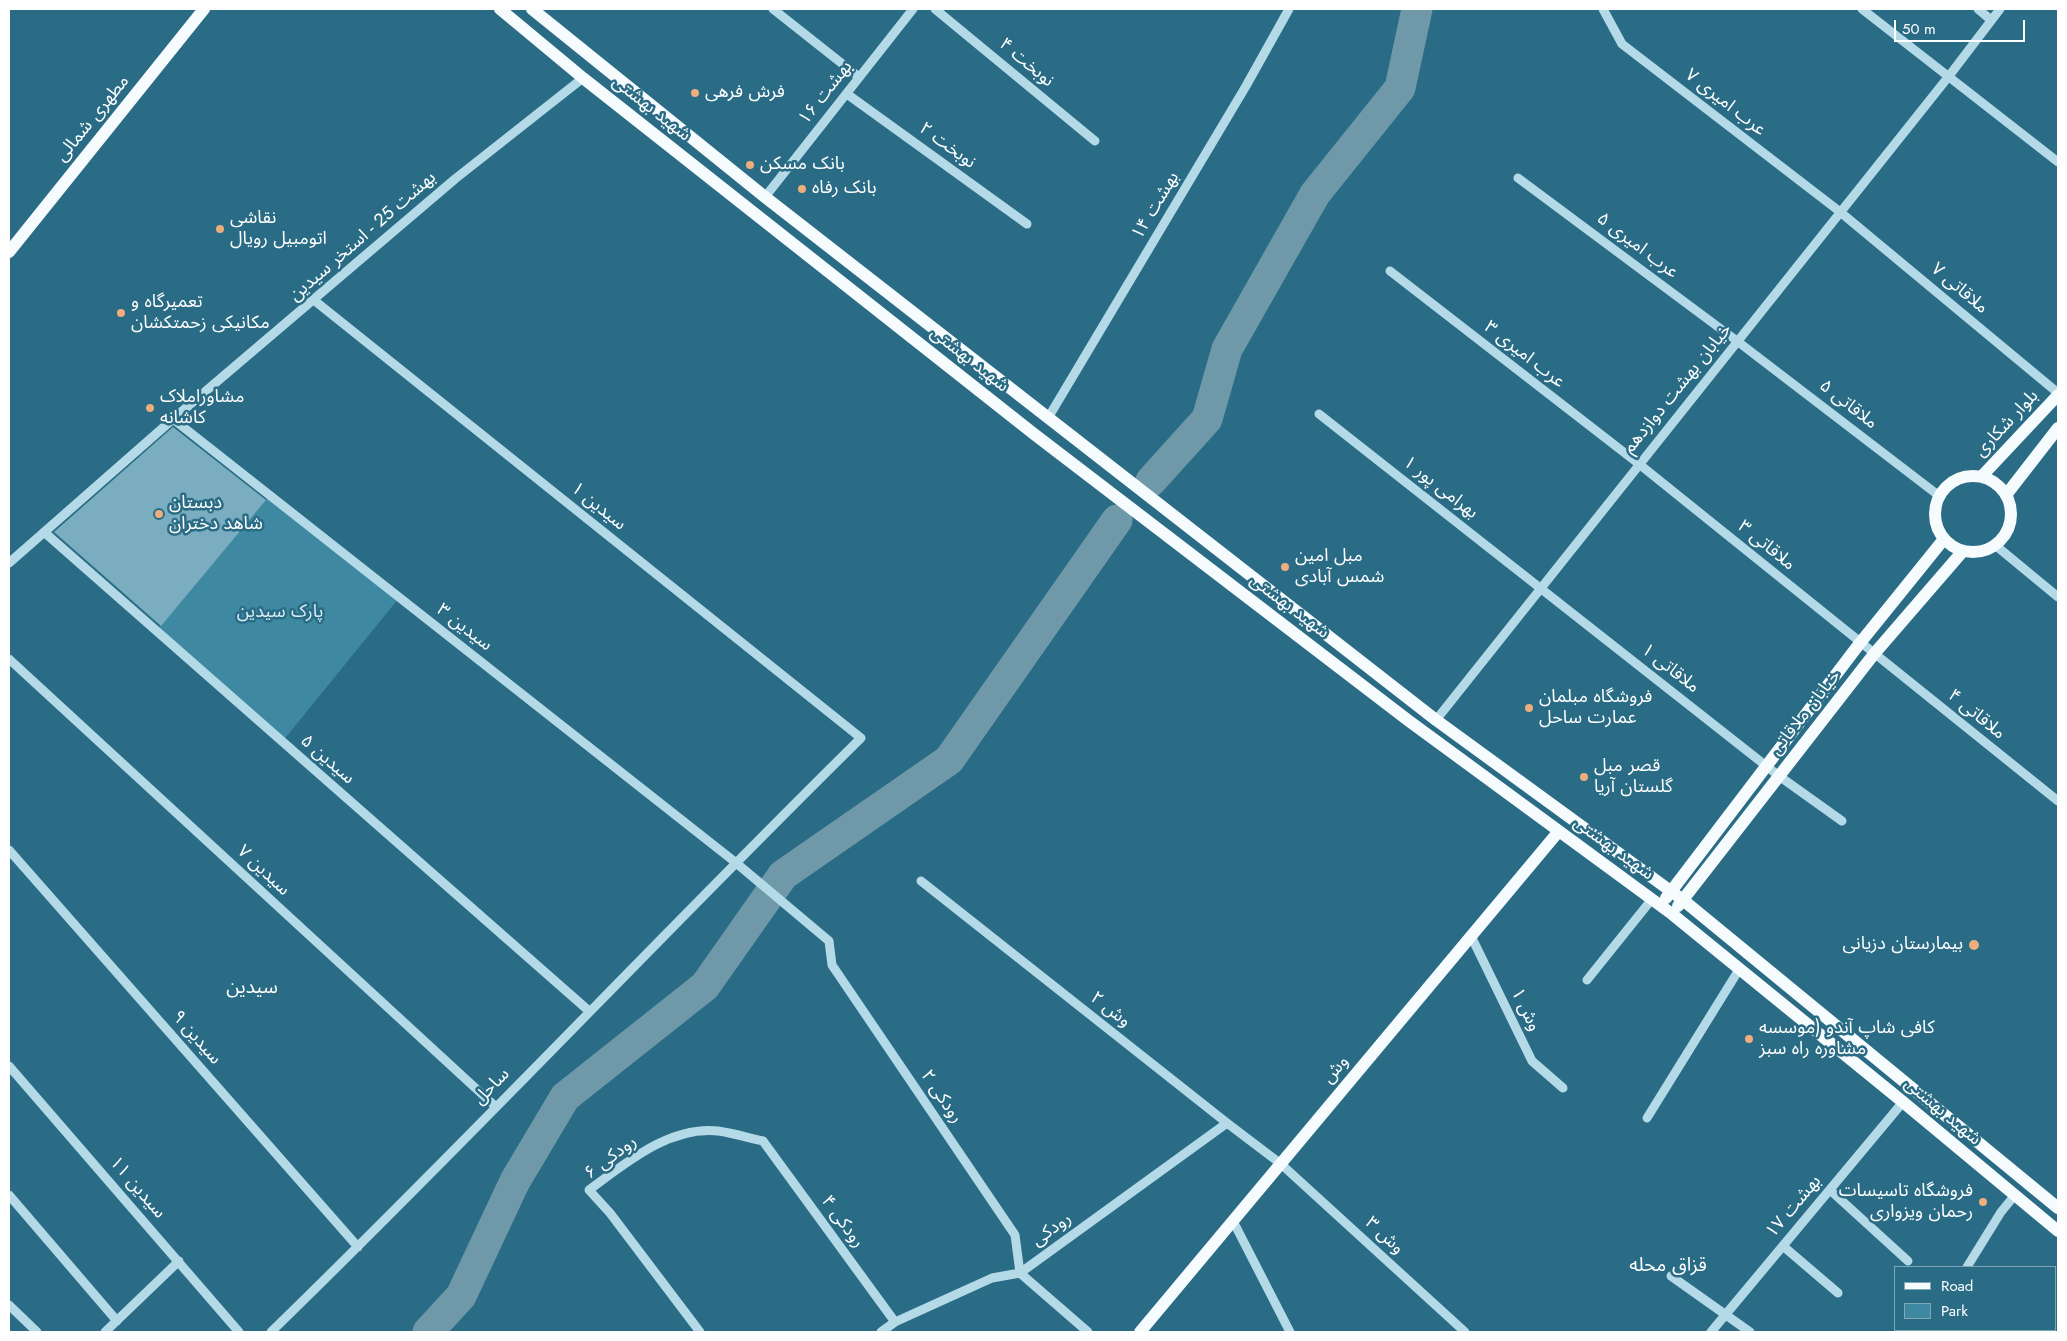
<!DOCTYPE html>
<meta charset="utf-8">
<style>
body{margin:0}
#map{position:relative;width:2067px;height:1341px;overflow:hidden;background:#2a6c85;font-family:Jost,sans-serif}
canvas{display:block}
.frame{position:absolute;inset:0;border:10px solid #fff;pointer-events:none}
.legend{position:absolute;left:1894px;top:1266px;width:162px;height:65px;box-sizing:border-box;background:#2a6c85;border:1px solid #7fa7b6;margin:0;padding:6px 9px;list-style:none;font-size:15px;color:#fff}
.legend li{display:flex;align-items:center;gap:10px;height:25px}
.legend b{width:25px;border:1px solid #7fa7b6}
.scale{position:absolute;left:1894px;top:20px;width:131px;height:22px;box-sizing:border-box;border:2px solid #fff;border-top:0;padding-left:6px;font-size:15px;line-height:18px;white-space:nowrap;color:#fff;-webkit-text-stroke:4px #2a6c85;paint-order:stroke}
</style>
<div id="map">
<canvas width="2067" height="1341"></canvas>
<div class="frame"></div>
<ul class="legend">
<li><b style="height:6px;background:#f6fbfe"></b>Road</li>
<li><b style="height:14px;background:#3f88a1"></b>Park</li>
</ul>
<div class="scale">50 m</div>
</div>
<script>
const g = document.querySelector('canvas').getContext('2d');
g.lineJoin = 'round';
function paint(path, color) { g.fillStyle = color; g.fill(path, 'evenodd'); }
function strokePath(path, color, width, dash) { g.strokeStyle = color; g.lineWidth = width; g.lineCap = dash ? 'butt' : 'round'; g.setLineDash(dash || []); g.stroke(path); }
function label(font, color, halo, rows, align = 'center') {
  g.font = font + ' Jost,"Noto Sans Arabic",sans-serif'; g.lineWidth = 5; g.setLineDash([]); g.textBaseline = 'middle'; g.strokeStyle = halo; g.fillStyle = color; for (const [text, x, y, turn = 0] of rows) {
    g.save(); g.translate(x, y); g.rotate((+turn || 0) * Math.PI / 180); g.textAlign = isNaN(turn) ? turn : align; if (halo) g.strokeText(text, 0, 0); g.fillText(text, 0, 0); g.restore();
  }
}
const green = new Path2D(`
 M269,496L399,598L282,742L156,631Z`);
const river = new Path2D(`
 M1151,481L1207,419L1227,349L1315,194L1400,88L1417,9
 M428,1332L461,1296L515,1181L565,1097L705,986L783,875L949,760L1117,520`);
const building = new Path2D(`
 M173,427L266,500L161,626L54,532Z`);
const minor = new Path2D(`
 M773,9L859,77
 M935,9L1095,141
 M1603,9L1622,44L1839,211L2058,393
 M1862,9L2058,162
 M1978,9L1991,20
 M847,94L1027,224
 M1518,178L1737,341L1938,495
 M765,197L913,9
 M1390,271L1639,464L2058,801
 M1319,414L1779,776L1842,821
 M1048,418L1246,86L1289,9
 M173,419L735,862L829,941L832,965L1015,1235L1020,1273
 M44,532L589,1011
 M1995,545L2058,597
 M9,563L173,419L455,179L583,78
 M9,659L496,1107
 M1436,720L1949,76L2000,9
 M9,850L358,1247
 M921,881L1227,1123L1281,1164L1465,1332
 M1471,936L1532,1061L1563,1088
 M1587,980L1652,899
 M9,1066L239,1332
 M1647,1118L1740,968
 M1830,1190L1908,1261
 M9,1195L117,1321
 M1233,1221L1290,1332
 M1783,1246L1838,1293
 M1967,1267L2001,1212L2015,1195
 M1020,1273L1088,1332
 M1671,1276L1750,1332
 M9,1305L37,1332
 M105,1332L179,1261
 M271,1332C471,1138 662,934 861,738L315,301
 M700,1332L610,1213L589,1190C626,1163 669,1126 718,1131C733,1133 749,1138 763,1141L895,1322
 M881,1332L895,1322L992,1278L1020,1273L1227,1123
 M1711,1332L1903,1102
 M1926,1332L1927,1330`);
const major = new Path2D(`
 M500,9L583,78L1034,434L1409,721L1672,914L1903,1102L2058,1231
 M532,9L765,197L1436,720L1683,900L2058,1208
 M9,252L204,9
 M1982,476L2058,395
 M1935 514a38 38 0 1 1 76 0a38 38 0 1 1-76 0Z
 M2006,495L2058,428
 M1666,898L1860,643L1944,539
 M1678,906L1874,654L1963,551
 M1140,1332L1559,831`);
const markers = [
 [695,93,5,"#edad7c"],
 [750,165,5,"#edad7c"],
 [802,189,5,"#edad7c"],
 [220,229,5,"#edad7c"],
 [121,313,5,"#edad7c"],
 [150,408,5,"#edad7c"],
 [159,514,5,"#edad7c"],
 [1285,567,5,"#edad7c"],
 [1529,708,5,"#edad7c"],
 [1584,777,5,"#edad7c"],
 [1974,945,6,"#edad7c"],
 [1749,1039,5,"#edad7c"],
 [1983,1202,5,"#edad7c"]
];
const streetNames = [
 ["۴ نوبخت",1026,63,40],
 ["۱۶ بهشت",826,93,-52],
 ["۷ عرب امیری",1725,103,38],
 ["شهید بهشتی",651,109,38],
 ["مطهری شمالی",93,119,-51],
 ["۲ نوبخت",947,146,36],
 ["بهشت ۱۴",1156,206,-59],
 ["بهشت 25 - استخر سیدین",363,237,-41],
 ["۵ عرب امیری",1637,246,37],
 ["۷ ملاقاتی",1959,289,40],
 ["۳ عرب امیری",1524,355,38],
 ["شهید بهشتی",969,360,38],
 ["خیابان بهشت دوازدهم",1678,389,-51],
 ["ملاقاتی ۵",1848,405,38],
 ["بلوار شکاری",2007,424,-47],
 ["۱ بهرامی پور",1440,488,38],
 ["سیدین ۱",598,507,39],
 ["ملاقاتی ۳",1766,546,39],
 ["شهید بهشتی",1289,607,37],
 ["سیدین ۳",464,628,38],
 ["ملاقاتی ۱",1670,669,38],
 ["خیابان ملاقاتی",1806,713,-52],
 ["ملاقاتی ۴",1976,715,39],
 ["سیدین ۵",327,760,41],
 ["شهید بهشتی",1613,849,36],
 ["سیدین ۷",263,871,43],
 ["وش ۲",1110,1010,38],
 ["وش ۱",1525,1010,64],
 ["۹ سیدین",196,1038,49],
 ["وش",1336,1070,-50],
 ["ساحل",492,1087,-46],
 ["رودکی ۲",941,1097,56],
 ["شهید بهشتی",1942,1112,40],
 ["رودکی ۶",611,1158,-37],
 ["۱۱ سیدین",137,1188,49],
 ["بهشت ۱۷",1794,1207,-50],
 ["رودکی ۴",842,1222,54],
 ["رودکی",1052,1230,-36],
 ["وش ۳",1384,1236,43]
];
const poiNames = [
 ["فرش فرهی",705,93],
 ["بانک مسکن",760,165],
 ["بانک رفاه",812,189],
 ["نقاشی",230,219],
 ["اتومبیل رویال",230,240],
 ["تعمیرگاه و",131,303],
 ["مکانیکی زحمتکشان",131,324],
 ["مشاوراملاک",160,398],
 ["کاشانه",160,419],
 ["دبستان",169,504],
 ["شاهد دختران",169,525],
 ["مبل امین",1295,557],
 ["شمس آبادی",1295,578],
 ["فروشگاه مبلمان",1539,698],
 ["عمارت ساحل",1539,719],
 ["قصر مبل",1594,767],
 ["گلستان آریا",1594,788],
 ["بیمارستان دزیانی",1963,945,"right"],
 ["کافی شاپ آندو (موسسه",1759,1029],
 ["مشاوره راه سبز",1759,1050],
 ["فروشگاه تاسیسات",1973,1192,"right"],
 ["رحمان ویزواری",1973,1213,"right"]
];
const parkNames = [
 ["پارک سیدین",280,613]
];
const neighbourhoodNames = [
 ["سیدین",252,988],
 ["قزاق محله",1668,1266]
];
paint(green, '#3f88a1');
strokePath(river, '#6f99a9', 31);
paint(building, '#7aadbf');
strokePath(minor, '#b5dae7', 9);
strokePath(major, '#f6fbfe', 12);
for (const [x, y, r, color] of markers) { const dot = new Path2D(); dot.arc(x, y, r, 0, 2 * Math.PI); g.fillStyle = color; g.fill(dot); strokePath(dot, '#2a6c85', 2); }
label('18px', '#fff', '#2a6c85', streetNames);
label('18px', '#fff', '#2a6c85', poiNames, 'left');
label('18px', '#d8eef6', '#2a6c85', parkNames);
label('19px', '#fff', '#2a6c85', neighbourhoodNames);
</script>
